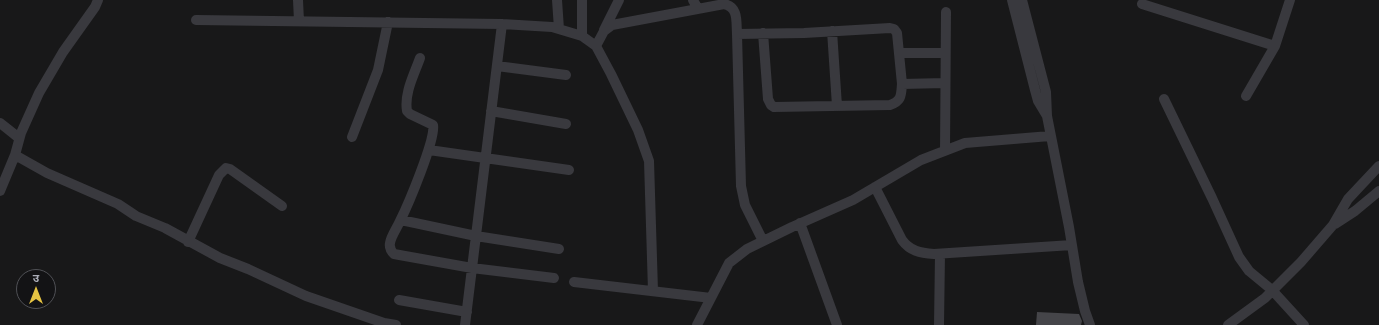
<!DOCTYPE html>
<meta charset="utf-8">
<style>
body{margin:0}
#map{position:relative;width:1379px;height:325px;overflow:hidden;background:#181819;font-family:Ubuntu,"Noto Sans Devanagari",sans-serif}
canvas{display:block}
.north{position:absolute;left:16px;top:269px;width:40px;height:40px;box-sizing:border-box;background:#131315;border:1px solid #505156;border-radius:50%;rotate:0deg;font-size:11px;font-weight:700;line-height:16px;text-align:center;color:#abadb8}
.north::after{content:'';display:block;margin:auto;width:14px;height:18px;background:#e6c443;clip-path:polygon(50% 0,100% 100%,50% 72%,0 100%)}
</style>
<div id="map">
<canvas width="1379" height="325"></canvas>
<div class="north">उ</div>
</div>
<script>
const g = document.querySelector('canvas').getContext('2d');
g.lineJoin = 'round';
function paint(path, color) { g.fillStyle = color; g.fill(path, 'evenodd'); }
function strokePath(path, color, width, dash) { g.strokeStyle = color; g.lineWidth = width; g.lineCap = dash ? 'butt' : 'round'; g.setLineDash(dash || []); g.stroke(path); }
const building = new Path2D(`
 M1037,312L1079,314L1082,321L1081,325H1036Z`);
const minor = new Path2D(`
 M298,0L299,21
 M557,0L559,29
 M693,0L698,9
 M1012,0L1035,90L1038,101L1047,116
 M1022,0L1046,92L1047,116L1069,227L1078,282L1085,311L1090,325
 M1142,4L1275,46
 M196,20L502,24L552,27L582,36L596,46L611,74L638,130L649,161L653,291
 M604,30L619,0
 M832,31L837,106
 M763,33L768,99L771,105L774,107L890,105C902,101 901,95 902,84
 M737,34L804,33L890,28L894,29L897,33L902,84L945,83
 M582,36V0
 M596,46L604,31L612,25L724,4C739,7 736,22 737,34L741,186L745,205L763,241
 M899,53H945
 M420,58C414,75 404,93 407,111L410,114L433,125C436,139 408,205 400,221C397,228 391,236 390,243C389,248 391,251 394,254L405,256L472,268L554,278
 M497,66L566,75
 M1246,96L1275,46L1290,0
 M1164,99L1212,198L1239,257L1249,271L1272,290L1304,325
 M491,111L566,124
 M0,123L19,138
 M352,137L378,70L388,22
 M429,150L569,170
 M945,151L946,12
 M15,155L47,173L118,204L136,216L165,228L220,258L248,269L306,296L384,323L396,325
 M875,187L902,240C910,251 920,253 934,254L1072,245
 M0,191L15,155L21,133L39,93L63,52L95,7L98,0
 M401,220L476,236L559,249
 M800,223L837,325
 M1335,224L1355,211L1379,191
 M188,242L219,175L226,168L230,169L282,206
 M574,282L711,298
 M399,300L467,312
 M465,325L502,24
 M697,325L729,263L747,249L792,227L853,200L921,160L965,143L1050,136
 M939,325L940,254
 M1228,325L1265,298L1301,262L1333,225L1348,199L1379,166`);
paint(building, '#454549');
strokePath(minor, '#39393e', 10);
</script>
